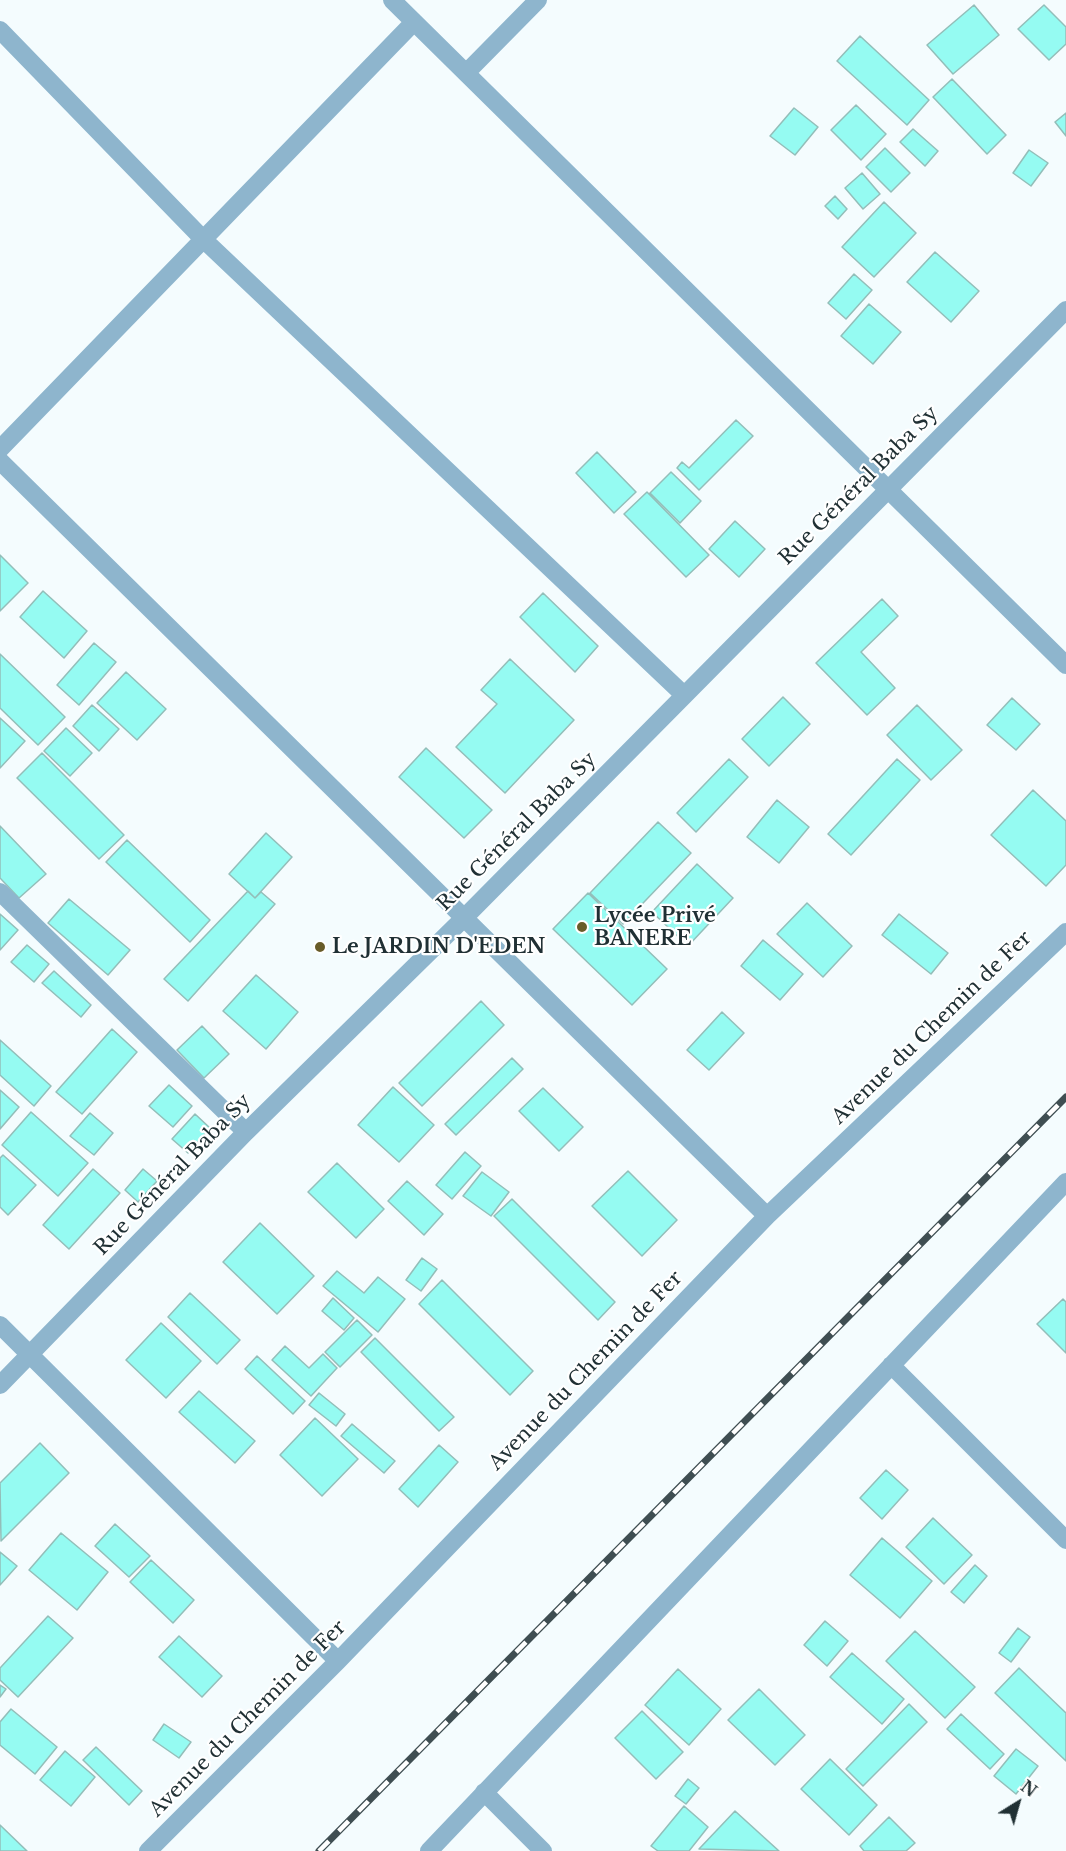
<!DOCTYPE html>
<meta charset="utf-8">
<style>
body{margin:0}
#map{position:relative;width:1066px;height:1851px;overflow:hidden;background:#f4fcfe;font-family:"Libre Baskerville",serif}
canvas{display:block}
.north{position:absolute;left:988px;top:1773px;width:60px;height:60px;-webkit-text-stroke:4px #fff;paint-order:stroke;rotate:37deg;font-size:16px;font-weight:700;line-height:24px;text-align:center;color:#203034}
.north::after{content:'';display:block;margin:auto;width:21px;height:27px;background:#203034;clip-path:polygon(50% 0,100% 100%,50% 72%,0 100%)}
</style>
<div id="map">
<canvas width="1066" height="1851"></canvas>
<div class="north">N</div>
</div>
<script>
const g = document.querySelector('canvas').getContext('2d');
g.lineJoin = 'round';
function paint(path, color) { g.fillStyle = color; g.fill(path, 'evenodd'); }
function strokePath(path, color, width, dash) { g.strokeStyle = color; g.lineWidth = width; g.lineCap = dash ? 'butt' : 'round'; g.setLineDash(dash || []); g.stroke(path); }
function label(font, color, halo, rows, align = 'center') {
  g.font = font + ' "Libre Baskerville",serif'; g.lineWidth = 4.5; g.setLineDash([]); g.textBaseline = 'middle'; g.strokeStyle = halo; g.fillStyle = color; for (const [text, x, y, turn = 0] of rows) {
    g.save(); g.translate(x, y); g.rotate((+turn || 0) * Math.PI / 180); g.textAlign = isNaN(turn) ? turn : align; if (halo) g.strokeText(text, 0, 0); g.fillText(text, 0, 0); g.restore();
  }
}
const building = new Path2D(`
 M974,5L999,35L953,74L927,45Z
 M1044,5L1066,27V44L1049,60L1018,29Z
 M860,36L929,100L907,125L837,61Z
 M952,79L1006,135L987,154L933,97Z
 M856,105L886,134L861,160L831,130Z
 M794,108L818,127L795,155L770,136Z
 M1066,113V136L1055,122Z
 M913,129L938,151L925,166L900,142Z
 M885,148L910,173L891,192L866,167Z
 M1029,150L1048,163L1031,186L1013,173Z
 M862,173L880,194L863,209L845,188Z
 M835,196L847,209L838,219L825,206Z
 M884,202L916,233L874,277L842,247Z
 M935,252L979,291L951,322L907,282Z
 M854,274L872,290L846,319L828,303Z
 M869,304L901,332L873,364L841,336Z
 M736,420L753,436L699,490L677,468L682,462L689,468Z
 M597,452L636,492L614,513L576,473Z
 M671,472L701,501L680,523L650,493Z
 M647,492L709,555L686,577L624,514Z
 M735,521L765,549L739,577L709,549Z
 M0,555L28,583L0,611Z
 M43,591L87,631L64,658L20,617Z
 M543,593L598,646L575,672L520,617Z
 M882,599L898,616L861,652L895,688L867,715L816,663Z
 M94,643L116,662L79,705L57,685Z
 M0,654L65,717L38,745L0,708Z
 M510,659L574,720L505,793L456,747L497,704L481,690Z
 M126,672L166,709L137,740L97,703Z
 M783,697L810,724L769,766L742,739Z
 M1012,698L1040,724L1016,750L987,725Z
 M92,705L119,729L99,751L73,726Z
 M917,705L962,750L931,780L887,735Z
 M0,718L25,741L0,768Z
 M66,728L92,753L70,776L44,751Z
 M426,748L492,810L464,838L399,777Z
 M42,753L124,835L99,859L17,778Z
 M729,759L748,777L696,832L677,813Z
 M897,759L920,780L851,855L828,834Z
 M1033,790L1066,821V865L1046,886L991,835Z
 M777,800L809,827L779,863L747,837Z
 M658,822L691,853L623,924L590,893Z
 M0,826L46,874L19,898L0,878Z
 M266,833L292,857L255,898L229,874Z
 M127,840L210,920L190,942L106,862Z
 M697,864L733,898L688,946L652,912Z
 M248,891L255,898L261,892L275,904L188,1001L164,979Z
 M588,893L667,969L632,1005L553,929Z
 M69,899L130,950L108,975L48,923Z
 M807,903L852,946L823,977L777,934Z
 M0,914L18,930L0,950Z
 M899,914L948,953L931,974L882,935Z
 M763,940L803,974L780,1000L741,966Z
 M27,945L49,964L34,982L11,962Z
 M54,971L91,1005L81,1017L42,983Z
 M256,975L298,1012L266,1049L223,1011Z
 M481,1001L504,1025L422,1106L399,1083Z
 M722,1012L744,1033L709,1070L687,1050Z
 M202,1026L229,1054L204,1078L177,1050Z
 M112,1029L137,1052L82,1114L56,1092Z
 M0,1040L51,1086L34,1106L0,1075Z
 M512,1058L523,1069L456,1135L445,1124Z
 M169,1085L192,1106L173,1127L149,1106Z
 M393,1087L434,1125L399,1162L358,1125Z
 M543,1088L583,1127L559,1151L519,1111Z
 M0,1090L19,1107L0,1129Z
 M31,1112L88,1163L58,1196L2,1145Z
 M90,1113L113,1133L94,1155L70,1136Z
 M195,1114L210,1128L188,1153L172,1139Z
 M465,1152L481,1166L452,1199L436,1185Z
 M3,1155L36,1185L8,1215L0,1207V1158Z
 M337,1163L384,1209L356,1238L308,1192Z
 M93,1169L120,1193L69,1249L43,1225Z
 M143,1169L157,1181L138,1202L125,1190Z
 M628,1171L677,1220L642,1256L592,1206Z
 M482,1172L509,1192L491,1216L463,1196Z
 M407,1181L443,1214L424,1235L388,1201Z
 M512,1199L615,1302L598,1320L494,1216Z
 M260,1223L314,1276L277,1314L223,1262Z
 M422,1258L437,1269L421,1291L406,1280Z
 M337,1271L364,1293L378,1277L405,1299L378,1332L323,1286Z
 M442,1280L533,1371L510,1395L419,1304Z
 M190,1293L240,1340L217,1364L168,1317Z
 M333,1298L354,1318L344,1330L322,1311Z
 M1063,1299L1066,1302V1353L1037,1324Z
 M357,1320L372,1335L340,1367L325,1352Z
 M161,1323L201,1361L166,1398L126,1360Z
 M375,1338L454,1417L439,1431L361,1352Z
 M285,1346L309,1368L323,1354L337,1368L311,1396L272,1360Z
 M257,1356L305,1401L293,1414L245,1369Z
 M199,1391L255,1441L235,1463L179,1412Z
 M319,1393L345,1414L336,1426L309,1405Z
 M315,1418L358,1459L322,1496L280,1455Z
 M352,1424L395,1461L384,1473L341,1436Z
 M40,1443L69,1473L1,1541L0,1483Z
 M439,1445L458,1462L418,1507L399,1489Z
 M886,1470L908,1490L882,1519L860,1498Z
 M933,1518L972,1555L944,1584L906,1547Z
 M115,1524L150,1556L129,1577L95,1546Z
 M61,1533L108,1572L77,1610L29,1570Z
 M882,1538L932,1581L900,1618L850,1575Z
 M0,1552L17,1566L0,1585Z
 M151,1560L194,1600L173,1623L130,1582Z
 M975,1565L987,1576L964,1603L951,1592Z
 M48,1616L73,1638L18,1697L0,1680V1668Z
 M825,1621L848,1641L827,1666L804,1645Z
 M1018,1628L1030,1637L1011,1662L999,1653Z
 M915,1631L975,1687L945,1718L886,1661Z
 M179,1636L222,1676L202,1697L159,1657Z
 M852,1653L904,1699L882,1724L830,1677Z
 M1019,1668L1066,1713V1761L995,1693Z
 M678,1669L721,1709L689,1745L645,1705Z
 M0,1685L6,1689L0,1697Z
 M759,1689L805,1735L775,1765L728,1720Z
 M909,1704L927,1722L863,1786L846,1769Z
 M11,1709L57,1747L35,1774L0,1745V1722Z
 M642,1711L683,1752L656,1779L615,1738Z
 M961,1714L1004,1754L990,1769L947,1729Z
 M164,1724L191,1742L179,1758L153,1740Z
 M96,1747L142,1791L129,1805L83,1760Z
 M1016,1749L1038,1766L1016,1794L994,1776Z
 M65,1751L95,1777L71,1806L40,1780Z
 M830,1759L877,1805L849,1835L801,1789Z
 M688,1779L699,1788L686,1804L675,1796Z
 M684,1806L708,1827L689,1851H658L651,1846Z
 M735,1811L779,1851L699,1849Z
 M889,1817L915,1843L906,1851H864L860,1846Z
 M0,1825L27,1851H0Z`);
const minor = new Path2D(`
 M392,0L1066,665
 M0,30L202,238L684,695
 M467,72L538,0
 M0,449L414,22
 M0,461L767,1216
 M0,892L246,1132
 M0,1325L338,1661
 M891,1365L1066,1540
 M0,1385L246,1132L465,917L1066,310
 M484,1792L543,1851
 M148,1851L338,1661L767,1216L1066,932
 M429,1851L1066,1182`);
const rail = new Path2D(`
 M319,1851L1066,1097`);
const markers = [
 [582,927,6,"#685c29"],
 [320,947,6,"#685c29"]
];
const streetNames = [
 ["Rue Général Baba Sy",859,486,-45],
 ["Rue Général Baba Sy",517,832,-45],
 ["Avenue du Chemin de Fer",932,1028,-44],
 ["Rue Général Baba Sy",173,1175,-46],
 ["Avenue du Chemin de Fer",586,1371,-46],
 ["Avenue du Chemin de Fer",248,1719,-45]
];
const poiNames = [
 ["Lycée Privé",594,916],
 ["BANERE",594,939],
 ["Le JARDIN D'EDEN",332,947]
];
paint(building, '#95fbf2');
strokePath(building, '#93beb9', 1.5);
strokePath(minor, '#8eb5cd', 18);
strokePath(rail, '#3f4e52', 7);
strokePath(rail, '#fff', 4.5, [14]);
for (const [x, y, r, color] of markers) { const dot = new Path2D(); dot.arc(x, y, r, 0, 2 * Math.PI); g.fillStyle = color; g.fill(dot); strokePath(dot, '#fff', 2); }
label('20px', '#203034', '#fff', streetNames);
label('bold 20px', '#203034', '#fff', poiNames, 'left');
</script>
